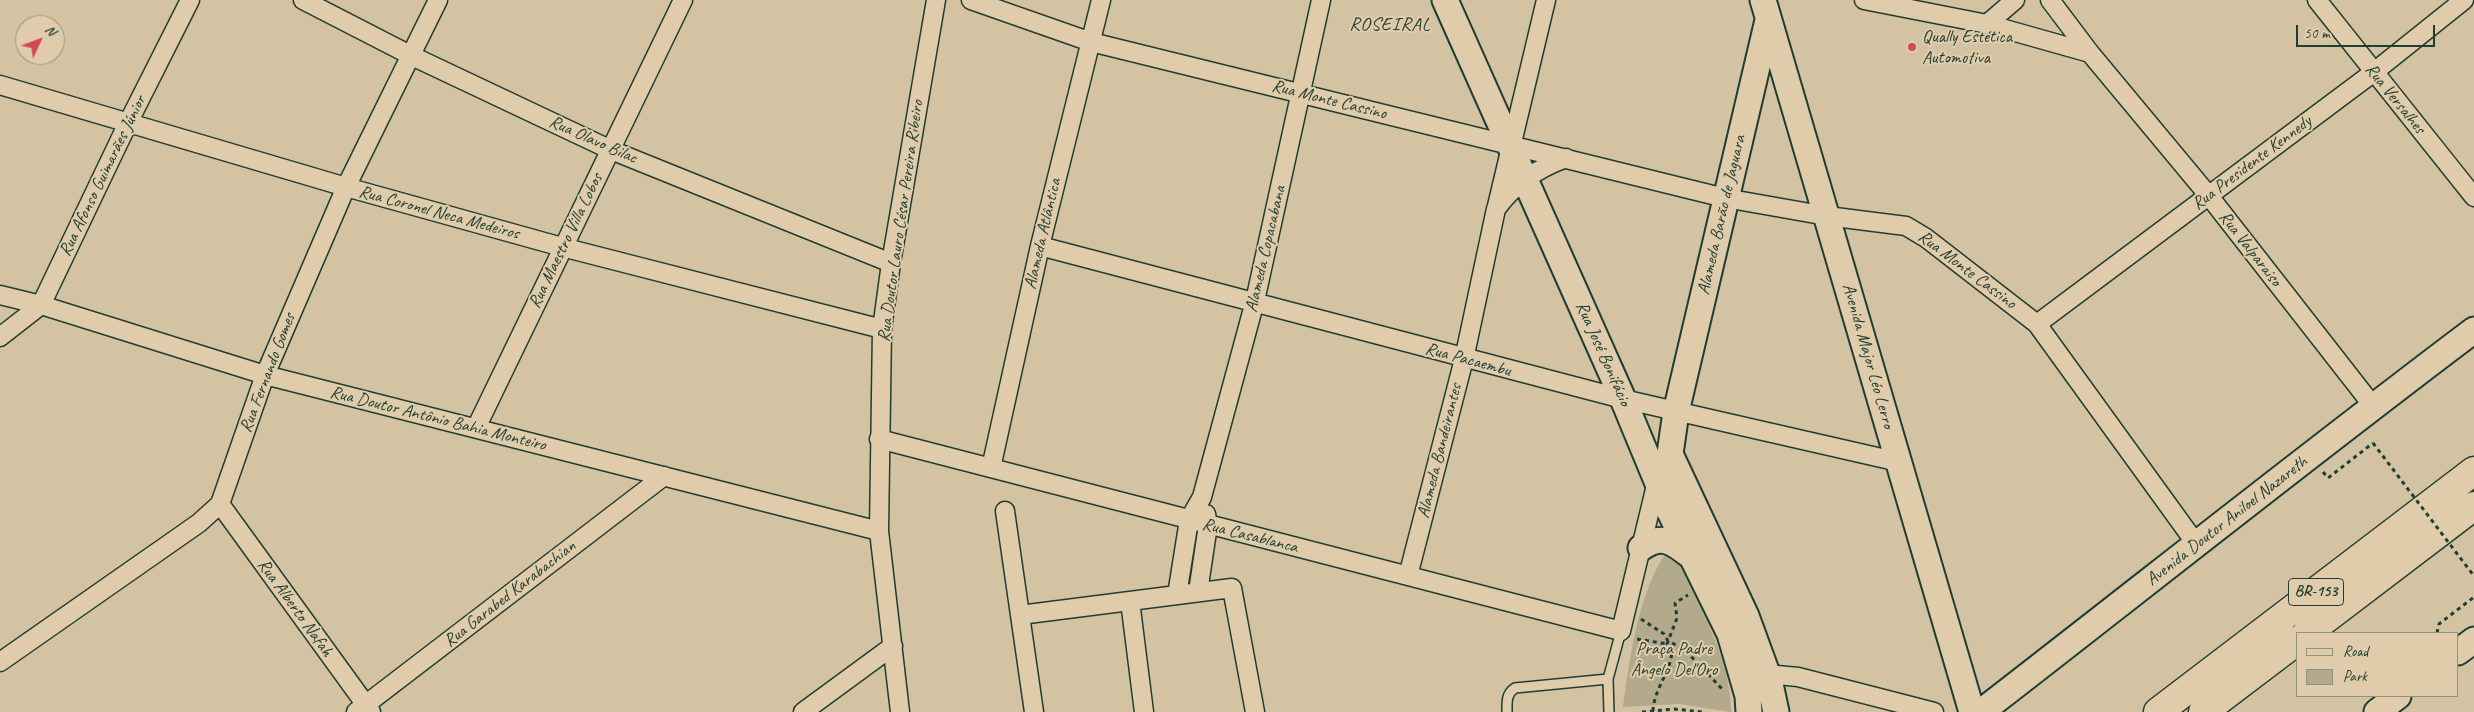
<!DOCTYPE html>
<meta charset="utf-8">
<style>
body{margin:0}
#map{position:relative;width:2474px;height:712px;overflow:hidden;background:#d4c3a3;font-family:Caveat,sans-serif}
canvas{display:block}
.legend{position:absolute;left:2296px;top:632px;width:162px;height:65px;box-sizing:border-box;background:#e0ccaa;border:1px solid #93937b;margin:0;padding:6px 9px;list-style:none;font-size:15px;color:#1f3d34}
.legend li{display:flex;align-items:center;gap:10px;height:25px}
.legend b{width:25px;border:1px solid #93937b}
.north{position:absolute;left:15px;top:15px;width:50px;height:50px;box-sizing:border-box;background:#e0ccaa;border:1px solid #93937b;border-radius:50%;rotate:47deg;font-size:14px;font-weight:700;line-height:20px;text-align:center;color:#1f3d34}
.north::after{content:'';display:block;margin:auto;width:18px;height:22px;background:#d1495b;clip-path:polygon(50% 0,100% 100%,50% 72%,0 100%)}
.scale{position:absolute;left:2296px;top:25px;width:139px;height:22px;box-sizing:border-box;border:2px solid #1f3d34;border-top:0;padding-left:6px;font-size:15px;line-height:18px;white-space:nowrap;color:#1f3d34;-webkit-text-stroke:4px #e0ccaa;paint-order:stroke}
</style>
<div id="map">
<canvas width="2474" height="712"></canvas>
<ul class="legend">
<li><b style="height:6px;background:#e0ccaa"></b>Road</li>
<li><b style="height:14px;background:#b3aa8e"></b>Park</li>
</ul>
<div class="north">N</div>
<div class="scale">50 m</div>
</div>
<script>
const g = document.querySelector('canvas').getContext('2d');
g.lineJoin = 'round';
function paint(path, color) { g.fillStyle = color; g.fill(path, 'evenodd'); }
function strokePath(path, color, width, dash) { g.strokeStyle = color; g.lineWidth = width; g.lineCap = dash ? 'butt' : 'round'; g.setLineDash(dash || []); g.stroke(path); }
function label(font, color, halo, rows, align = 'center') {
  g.font = font + ' Caveat,sans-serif'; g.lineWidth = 4; g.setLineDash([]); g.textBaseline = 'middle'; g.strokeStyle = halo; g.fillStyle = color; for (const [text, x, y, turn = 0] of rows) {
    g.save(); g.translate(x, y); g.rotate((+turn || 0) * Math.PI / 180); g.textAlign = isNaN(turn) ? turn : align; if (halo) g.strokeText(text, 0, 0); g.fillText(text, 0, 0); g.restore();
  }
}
const green = new Path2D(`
 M1669,554L1679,563C1701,610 1731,659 1731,712L1679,704L1623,707C1630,656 1637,601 1663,557Z`);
const path = new Path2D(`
 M2323,472L2328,478L2373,443
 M1641,619L1664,634L1668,641L1684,649L1724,691
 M2437,633L2439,624L2474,597
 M1637,639L1667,644
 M1653,711C1654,688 1672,671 1672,649L1667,644L1677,618L1675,603L1688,595
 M1642,712L1674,709L1702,712`);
const lane = new Path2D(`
 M1507,712C1507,702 1506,694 1515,688L1608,679
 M1609,712L1608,679L1621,631`);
const street = new Path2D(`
 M303,0L412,56L611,150L891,263
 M971,0L1091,42L1725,198L1827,216L1906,226L1926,238L2037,324L2197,545
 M1864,0L1987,24L2090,53
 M2050,0L2090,53L2209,196L2373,406
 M2317,0L2474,197
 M1987,24L2015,0
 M0,85L346,187L562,247L882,329
 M1497,206L1546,0
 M1040,246L1623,399L1899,462
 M0,295L41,305L265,375L879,531
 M2037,324L2374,72L2464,0
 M0,337L41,305L128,123L190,0
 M476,428L683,0
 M879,439L1621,631L1657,481
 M991,468L1040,246L1101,0
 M220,504L371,712
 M1005,511L1034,712
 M1408,576L1464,359L1496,209C1514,184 1538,168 1566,158
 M1198,592L1208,525L1206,514
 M1177,595L1189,520L1202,497L1255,301L1321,0
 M1130,601L1144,712
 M1020,615L1232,588L1255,712
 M0,662L199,523L220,504L265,375L346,187L438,0
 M1760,686L1777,675L1798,677L1934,712
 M356,712L664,476
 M803,712L893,646
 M900,712L879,531L882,329L891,263L936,0`);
const secondary = new Path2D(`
 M1445,0L1623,399L1669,510L1730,634L1748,696L1749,712
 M1763,0L1972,712
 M1768,20L1676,412L1670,454L1746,616L1769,679L1776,712
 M1641,548C1663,533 1673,542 1692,557
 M2458,652L2474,640
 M1981,712C2145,585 2308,455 2474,330
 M2377,712L2398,696`);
const highway = new Path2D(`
 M2307,633L2474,506
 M2158,712L2474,471
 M2203,712L2298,640`);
const pathBridge = new Path2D(`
 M2373,443L2474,576`);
const markers = [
 [1912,47,5,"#d1495b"]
];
const shields = [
 [2316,592,55]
];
const shieldNames = [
 ["BR-153",2316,592]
];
const poiNames = [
 ["Qually Estética",1922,37],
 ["Automotiva",1922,58]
];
const streetNames = [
 ["Rua Versalhes",2395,99,51],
 ["Rua Monte Cassino",1329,100,14],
 ["Rua Olavo Bilac",593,140,24],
 ["Rua Presidente Kennedy",2252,163,-37],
 ["Rua Afonso Guimarães Júnior",103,176,-64],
 ["Rua Coronel Neca Medeiros",439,213,15],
 ["Alameda Barão de Jaguara",1722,215,-77],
 ["Rua Doutor Lauro César Pereira Ribeiro",901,221,-82],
 ["Alameda Atlântica",1043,234,-77],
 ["Rua Maestro Villa Lobos",566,241,-64],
 ["Alameda Copacabana",1266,249,-77],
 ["Rua Valparaiso",2250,249,52],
 ["Rua Monte Cassino",1967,270,37],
 ["Rua José Bonifácio",1603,354,66],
 ["Avenida Major Léo Lerro",1868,356,74],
 ["Rua Pacaembu",1468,360,15],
 ["Rua Fernando Gomes",268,373,-69],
 ["Rua Doutor Antônio Bahia Monteiro",438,419,14],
 ["Alameda Bandeirantes",1440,451,-76],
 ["Avenida Doutor Aniloel Nazareth",2227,521,-38],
 ["Rua Casablanca",1250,536,14],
 ["Rua Garabed Karabachian",510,594,-38],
 ["Rua Alberto Nafah",295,608,54]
];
const parkNames = [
 ["Praça Padre",1674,649],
 ["Ângelo Del'Oro",1674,670]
];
const neighbourhoodNames = [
 ["ROSEIRAL",1390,25]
];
paint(green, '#b3aa8e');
strokePath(lane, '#1f3d34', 12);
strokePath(street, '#1f3d34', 21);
strokePath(secondary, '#1f3d34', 29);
strokePath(highway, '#1f3d34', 31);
strokePath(path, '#1f3d34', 3, [4, 4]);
strokePath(lane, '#e0ccaa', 9);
strokePath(street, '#e0ccaa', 18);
strokePath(secondary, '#e0ccaa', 25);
strokePath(highway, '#e0ccaa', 28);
strokePath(pathBridge, '#1f3d34', 3, [4, 4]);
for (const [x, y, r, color] of markers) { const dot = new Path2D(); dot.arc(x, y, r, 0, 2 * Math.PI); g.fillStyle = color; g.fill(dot); strokePath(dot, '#e0ccaa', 2); }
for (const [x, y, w] of shields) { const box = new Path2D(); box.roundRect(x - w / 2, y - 13.5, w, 27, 4); g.fillStyle = '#e0ccaa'; g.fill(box); strokePath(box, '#1f3d34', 1); }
label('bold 16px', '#1f3d34', null, shieldNames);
label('18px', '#1f3d34', '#e0ccaa', poiNames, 'left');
label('18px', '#1f3d34', '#e0ccaa', streetNames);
label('18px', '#264238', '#e0ccaa', parkNames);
g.letterSpacing = '1px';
label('19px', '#1f3d34', '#e0ccaa', neighbourhoodNames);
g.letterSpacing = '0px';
</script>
